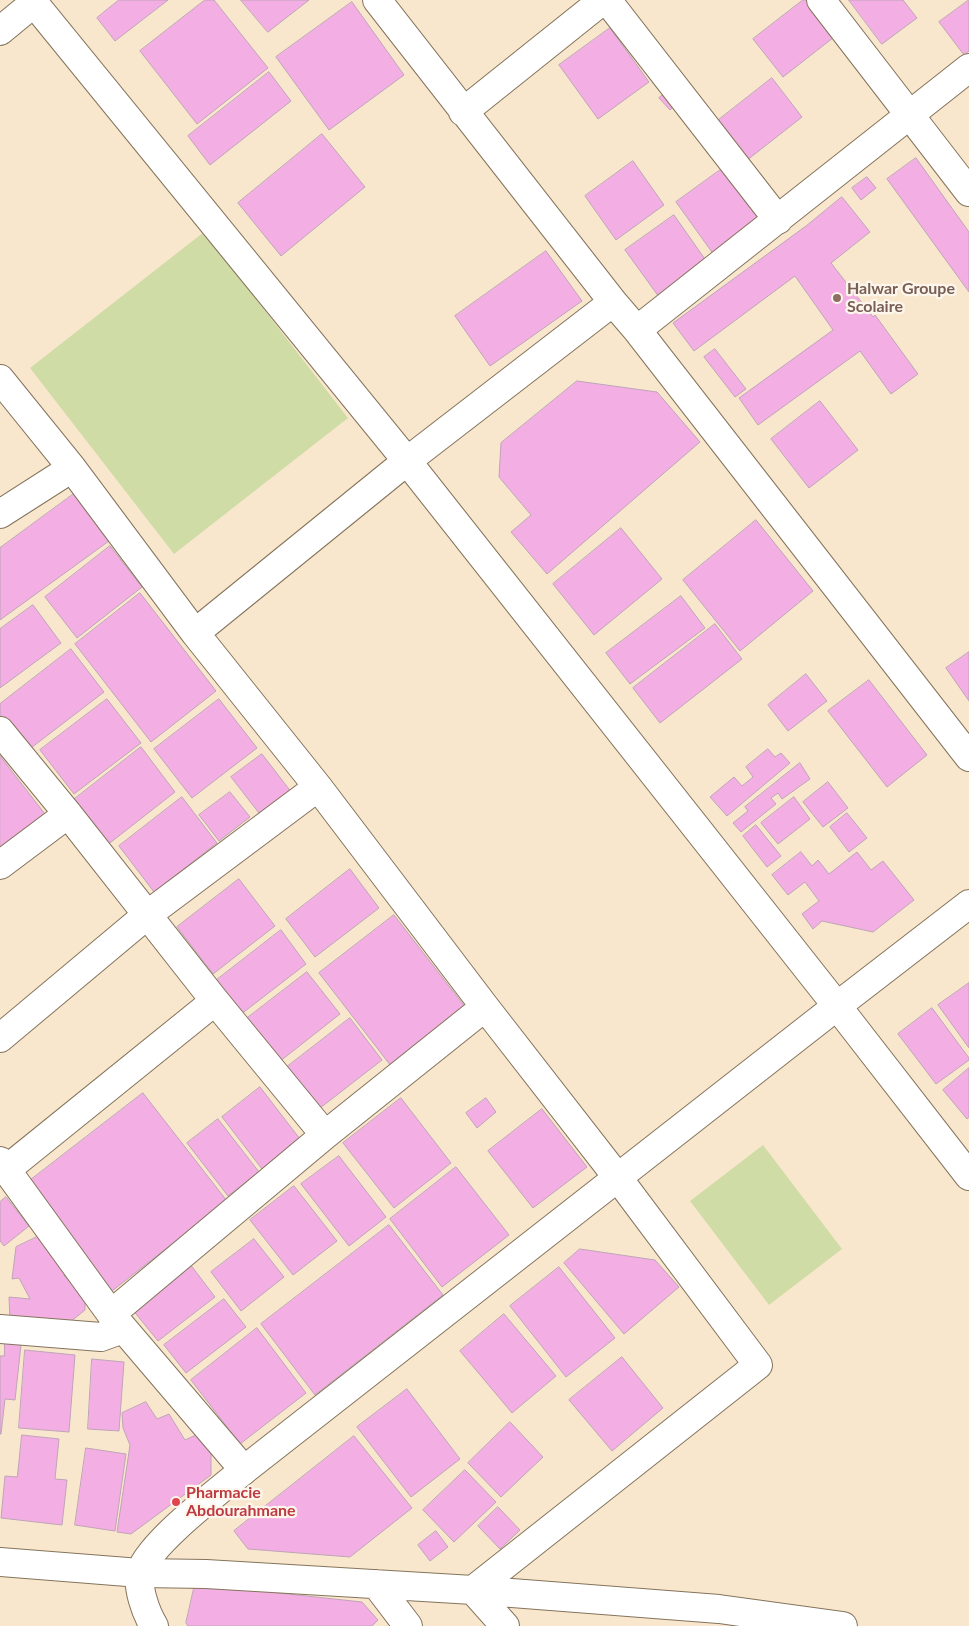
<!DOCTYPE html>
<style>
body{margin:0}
canvas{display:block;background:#f9e7cd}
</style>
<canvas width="969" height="1626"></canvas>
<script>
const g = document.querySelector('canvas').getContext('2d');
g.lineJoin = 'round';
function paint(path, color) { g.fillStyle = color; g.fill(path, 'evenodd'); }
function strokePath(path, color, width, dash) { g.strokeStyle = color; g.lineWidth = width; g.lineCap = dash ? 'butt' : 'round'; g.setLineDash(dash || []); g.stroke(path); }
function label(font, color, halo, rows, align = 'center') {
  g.font = font + ' Lato,sans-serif'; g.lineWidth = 4.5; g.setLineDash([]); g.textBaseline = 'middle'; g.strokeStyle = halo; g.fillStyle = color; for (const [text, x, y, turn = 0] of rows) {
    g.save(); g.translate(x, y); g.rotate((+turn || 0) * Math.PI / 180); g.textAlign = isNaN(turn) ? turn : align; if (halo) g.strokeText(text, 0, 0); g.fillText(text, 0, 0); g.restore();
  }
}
const green = new Path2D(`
 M204,232L348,418L174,554L30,368Z
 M763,1145L842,1249L769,1305L690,1201Z`);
const building = new Path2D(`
 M119,0H168L115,41L97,18Z
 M205,0H214L268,68L197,124L140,51Z
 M241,0H309L268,32Z
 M803,0H812L838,34L783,77L753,39Z
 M849,0H903L917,18L882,44Z
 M969,0V51L964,55L939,22Z
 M352,2L404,75L329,130L276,57Z
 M610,28L649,82L598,119L559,65Z
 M269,72L291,101L210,165L188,136Z
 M772,78L802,117L746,161L716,122Z
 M673,87L683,98L670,110L659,98Z
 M322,134L365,187L281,256L238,203Z
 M916,158L969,232V292L887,179Z
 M633,161L664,205L616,240L585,196Z
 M723,168L761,220L714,255L676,202Z
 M867,177L876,188L861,200L852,188Z
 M842,197L870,232L831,263L873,317L875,315L918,374L891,394L860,351L758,425L739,398L833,330L795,276L694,351L673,323L806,226Z
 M674,215L707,262L659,297L625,250Z
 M546,251L582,301L490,366L455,316Z
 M715,349L746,389L735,397L704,357Z
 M577,381L657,392L700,442L547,574L511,532L531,515L499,477L501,443Z
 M820,401L858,450L809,488L771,439Z
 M75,493L109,541L0,620V548Z
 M756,520L813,591L740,651L683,580Z
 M621,528L662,579L594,635L553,584Z
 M110,546L142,587L77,638L45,597Z
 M140,593L216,691L151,742L75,644Z
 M681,596L705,628L630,684L606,653Z
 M33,605L61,643L0,688V629Z
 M715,624L742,659L660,723L633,688Z
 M71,649L104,692L27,751L0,716V704Z
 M969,652V701L946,668Z
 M806,674L827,701L788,731L768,705Z
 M869,680L927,755L887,787L828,711Z
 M107,699L141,743L74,794L40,750Z
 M219,699L257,748L192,798L154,749Z
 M141,747L175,792L106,846L72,801Z
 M768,749L775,757L781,753L790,763L727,816L710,797L734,777L742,786L753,777L746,767Z
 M262,754L292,793L262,817L231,777Z
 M0,756L45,814L0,849Z
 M800,763L810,779L782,799L778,793L771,798L776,804L741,832L733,823L748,811L745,807Z
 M828,782L848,808L823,827L803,802Z
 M230,792L250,817L219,841L199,815Z
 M182,797L217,843L154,892L119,846Z
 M794,797L810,819L778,844L761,823Z
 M847,813L867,838L849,852L830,827Z
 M756,825L781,856L767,867L743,836Z
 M801,852L812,866L818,860L829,874L857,852L871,870L883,861L914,900L873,932L822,921L813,929L802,914L819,901L805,882L788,895L772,875Z
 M350,869L379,908L315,957L286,919Z
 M239,879L275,926L213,974L177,927Z
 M394,915L466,1008L391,1066L319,973Z
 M281,930L306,964L240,1015L214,982Z
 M307,972L340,1014L279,1062L246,1019Z
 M969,983V1048L938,1005Z
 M932,1008L969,1058V1060L936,1084L898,1034Z
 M350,1018L382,1060L315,1112L283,1070Z
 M969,1068V1117L967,1119L943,1090Z
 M260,1087L300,1139L262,1169L222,1117Z
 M143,1093L227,1201L112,1291L28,1182Z
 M401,1098L451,1163L394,1208L343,1143Z
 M486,1098L496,1112L477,1128L466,1113Z
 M542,1109L587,1167L533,1208L488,1151Z
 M218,1119L259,1172L228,1196L187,1143Z
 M339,1156L386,1217L349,1246L301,1184Z
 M456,1167L509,1235L442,1287L390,1219Z
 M294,1186L337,1241L293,1275L250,1220Z
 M6,1197L29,1226L4,1246L0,1241V1202Z
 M389,1225L443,1295L315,1395L261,1324Z
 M37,1237L67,1268L64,1276L85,1293V1310L65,1326L10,1320L9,1297L30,1299L19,1278L12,1279L16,1247Z
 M254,1239L284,1277L241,1311L211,1272Z
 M580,1249L655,1260L679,1287L624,1334L564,1263Z
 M190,1264L215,1297L158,1341L132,1309Z
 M559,1267L615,1338L566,1377L510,1306Z
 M224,1299L246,1327L186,1373L164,1345Z
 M504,1314L556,1376L512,1413L460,1351Z
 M257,1328L306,1393L240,1444L191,1380Z
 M5,1343L21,1345L15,1400L5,1399L1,1434H0V1356H4Z
 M25,1350L75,1355L69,1432L19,1428Z
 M622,1357L663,1408L612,1451L569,1400Z
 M92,1359L124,1362L119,1431L88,1429Z
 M407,1389L460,1459L411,1497L357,1427Z
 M146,1402L157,1419L169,1414L185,1440L198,1434L211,1446V1475L131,1534L117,1532L130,1445L123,1428L122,1413Z
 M510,1422L543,1457L501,1497L468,1463Z
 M22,1435L59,1439L55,1479L67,1480L62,1525L1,1518L5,1476L17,1477Z
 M354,1436L412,1508L350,1557L248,1549L234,1531Z
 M86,1448L126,1454L115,1531L75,1525Z
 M465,1470L496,1502L454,1542L423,1510Z
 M498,1507L520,1530L500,1549L478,1526Z
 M436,1531L448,1547L430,1561L418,1545Z
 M195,1584L362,1602L378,1620L372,1626H188L186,1623Z`);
const street = new Path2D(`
 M33,0L34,3L407,461L837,1006L969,1176
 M377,0L613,302L637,330L969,757
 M607,0L778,220
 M821,0L969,192
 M0,31L34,3
 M463,112L603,0
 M637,330L969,68
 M0,379L72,468L195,633L318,787L485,1007L618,1178L758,1365L473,1590L505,1626
 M0,514L72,468
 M195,633L407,461L613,302
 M0,731L68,814L215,1001L325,1135
 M0,865L68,814
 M0,1038L147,915L318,787
 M0,1161L111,1314L244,1470
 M7,1169L215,1001
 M111,1314L325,1135L485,1007
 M0,1329L101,1337L123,1329
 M140,1573L206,1574L473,1590L719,1609L843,1626
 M376,1584L408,1626`);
const secondary = new Path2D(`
 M0,1562L140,1573
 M154,1626C146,1613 136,1586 141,1571C150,1543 219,1491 244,1470L837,1006L969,904`);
const markers = [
 [837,298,5,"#8d6e63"],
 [176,1502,5,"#e0444e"]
];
const educationNames = [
 ["Halwar Groupe",847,289],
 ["Scolaire",847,307]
];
const healthNames = [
 ["Pharmacie",186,1493],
 ["Abdourahmane",186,1511]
];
paint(green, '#d0dca5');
paint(building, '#f3afe3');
strokePath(building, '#bea4b7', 1);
strokePath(street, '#84745c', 30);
strokePath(secondary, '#84745c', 30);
strokePath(street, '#fff', 28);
strokePath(secondary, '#fff', 28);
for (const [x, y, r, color] of markers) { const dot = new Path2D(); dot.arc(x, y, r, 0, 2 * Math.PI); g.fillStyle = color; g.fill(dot); strokePath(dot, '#fdf6ec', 2); }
label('bold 16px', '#785e54', '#fdf6ec', educationNames, 'left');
label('bold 16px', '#be3a42', '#fdf6ec', healthNames, 'left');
</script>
